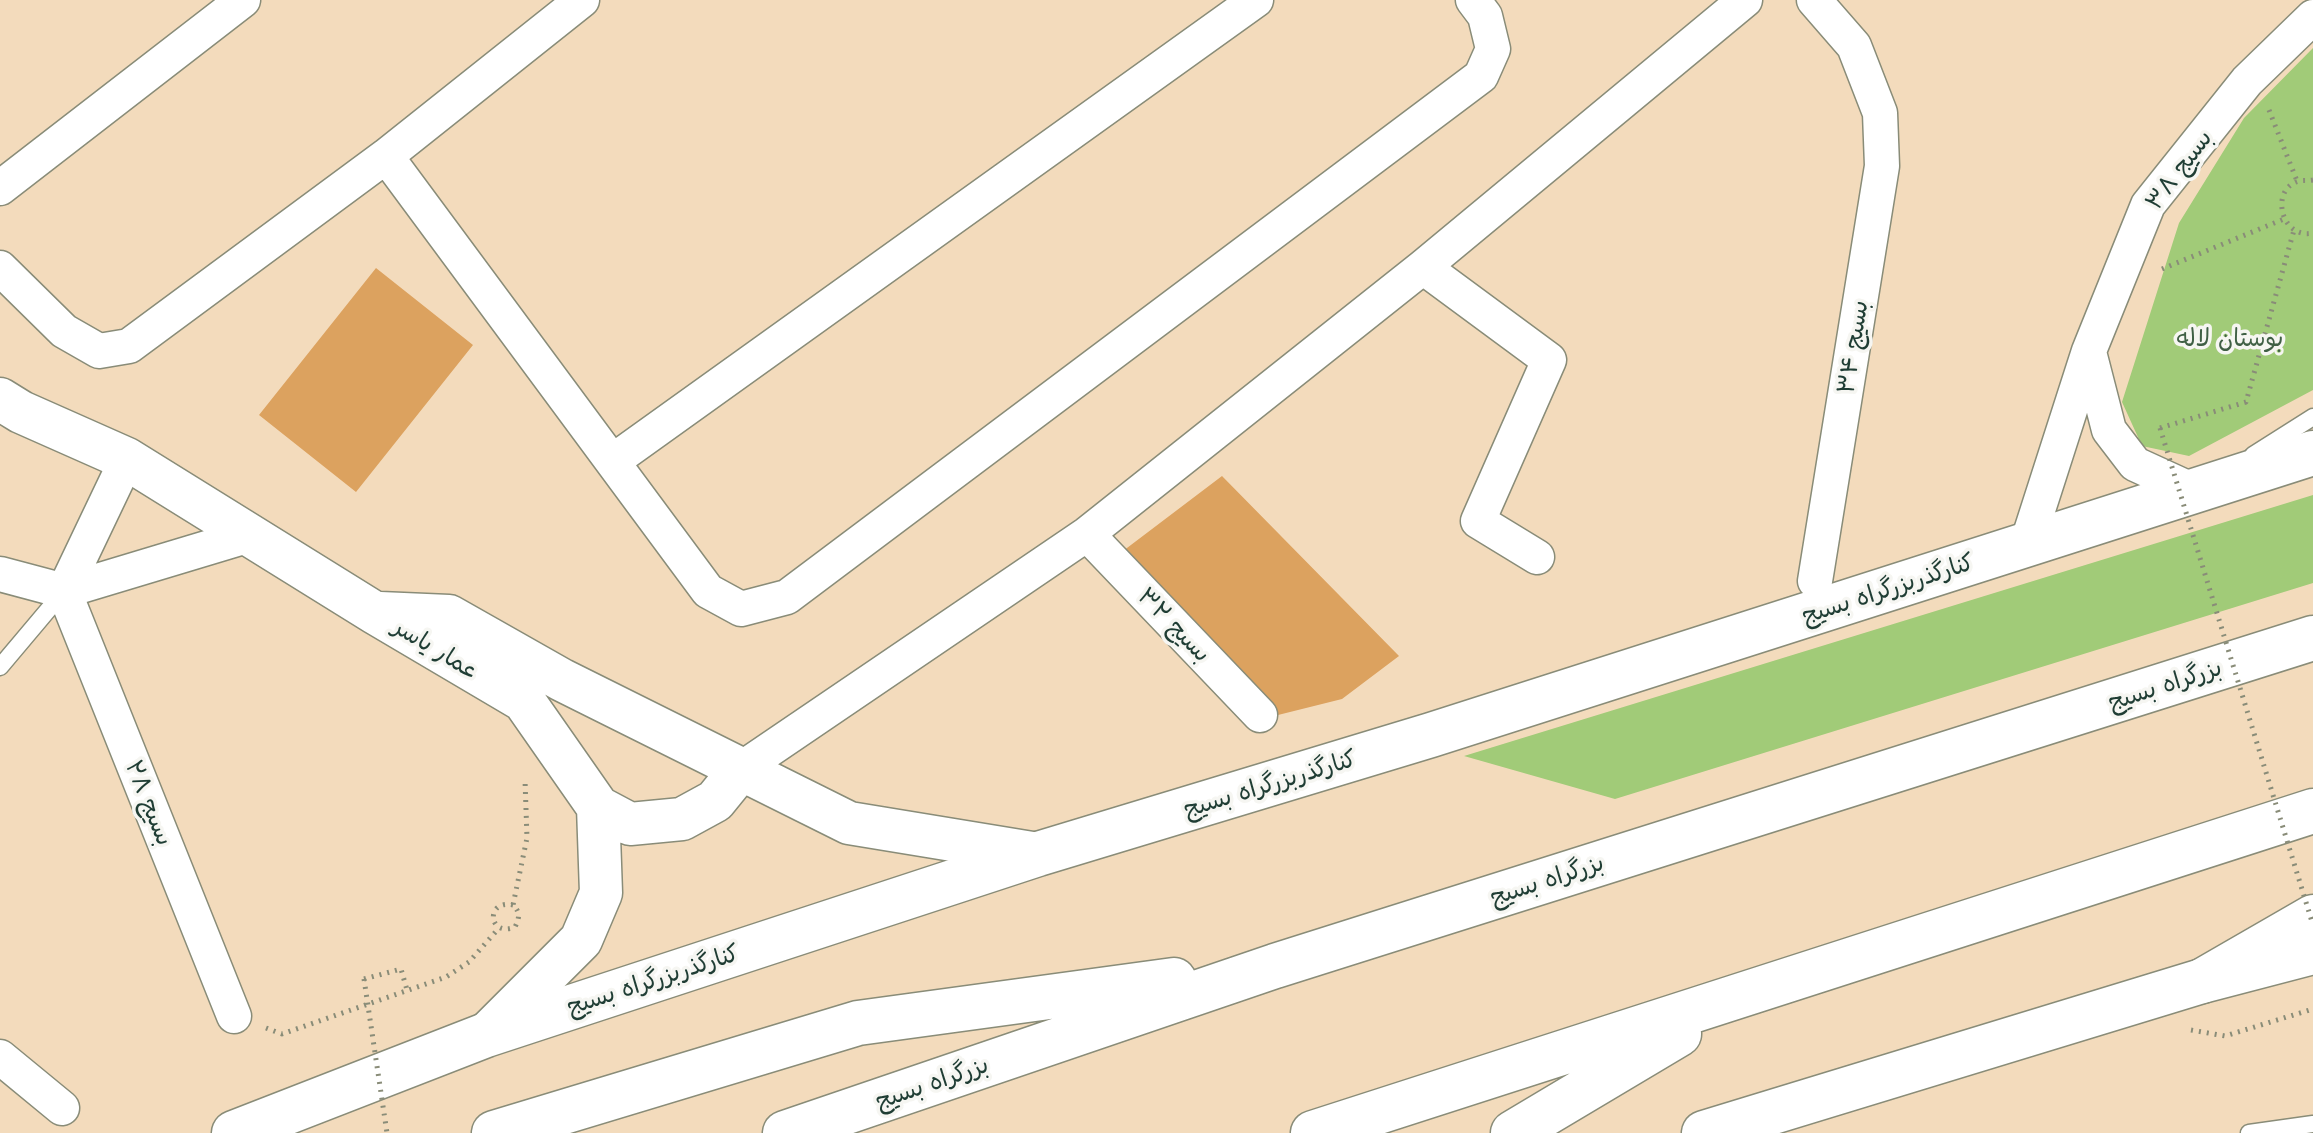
<!DOCTYPE html>
<meta charset="utf-8">
<style>
body{margin:0}
canvas{display:block;background:#f3dbbc}
</style>
<canvas width="2313" height="1133"></canvas>
<script>
const g = document.querySelector('canvas').getContext('2d');
g.lineJoin = 'round';
function paint(path, color) { g.fillStyle = color; g.fill(path, 'evenodd'); }
function strokePath(path, color, width, dash) { g.strokeStyle = color; g.lineWidth = width; g.lineCap = dash ? 'butt' : 'round'; g.setLineDash(dash || []); g.stroke(path); }
function label(font, color, halo, rows, align = 'center') {
  g.font = font + ' Mali,"Playpen Sans Arabic",sans-serif'; g.lineWidth = 7; g.setLineDash([]); g.textBaseline = 'middle'; g.strokeStyle = halo; g.fillStyle = color; for (const [text, x, y, turn = 0] of rows) {
    g.save(); g.translate(x, y); g.rotate((+turn || 0) * Math.PI / 180); g.textAlign = isNaN(turn) ? turn : align; if (halo) g.strokeText(text, 0, 0); g.fillText(text, 0, 0); g.restore();
  }
}
const green = new Path2D(`
 M2313,48V390L2189,456L2142,446L2122,402L2179,223L2244,118Z
 M2313,495V583L1615,799L1464,756Z`);
const building = new Path2D(`
 M376,268L473,345L356,492L259,415Z
 M1222,476L1399,656L1342,699L1278,715L1123,551Z`);
const path = new Path2D(`
 M2269,110L2297,181
 M2313,180C2308,181 2304,180 2299,181C2269,189 2281,240 2313,233
 M2162,269L2284,219
 M2160,428L2246,402L2294,230
 M513,905C485,899 488,938 515,927C520,917 520,912 513,905L527,838L525,780
 M364,979L401,969L407,990
 M266,1028L282,1034L446,977L469,962L499,928
 M2191,1030L2225,1036L2313,1009`);
const service = new Path2D(`
 M2253,455L2313,417
 M0,667L64,591
 M2249,1133L2313,1124`);
const minor = new Path2D(`
 M1814,0L1854,46L1880,113L1882,166L1815,581
 M386,156L708,591L741,609L787,597L1481,76L1493,49L1485,16L1473,0
 M0,188L243,0
 M1423,267L1549,360L1478,521L1537,557
 M0,268L64,331L99,351L129,346L386,156L582,0
 M2089,352L2109,430L2135,464L2194,491
 M613,461L1256,0
 M1087,534L1260,715
 M2027,544L2089,351L2148,205L2247,81L2313,17
 M0,574L64,591L250,535
 M64,591L234,1016
 M64,591L127,459
 M741,769L1087,534L1423,267L1745,0
 M0,1057L62,1108`);
const tertiary = new Path2D(`
 M0,399L21,412L127,459L375,613L524,701L598,807L601,893L581,940L486,1035
 M380,613L449,616L562,680L849,823L1038,854
 M598,807L630,824L682,819L715,801L741,769`);
const secondary = new Path2D(`
 M234,1133L486,1035L1038,854L1431,735L2313,453
 M1704,1133L2202,981L2313,952`);
const trunk = new Path2D(`
 M2202,981L2313,917
 M494,1133L858,1023L1174,980
 M785,1133L1275,966L2313,638
 M1313,1133L2313,811
 M1513,1133L1679,1034`);
const pathBridge = new Path2D(`
 M2160,428L2313,925
 M364,979L387,1133`);
const streetNames = [
 ["بسیج ۳۸",2179,170,-53],
 ["بسیج ۳۴",1853,347,-81],
 ["کنارگذربزرگراه بسیج",1888,589,-18],
 ["بسیج ۳۲",1174,625,46],
 ["عمار یاسر",436,649,31],
 ["بزرگراه بسیج",2165,685,-18],
 ["کنارگذربزرگراه بسیج",1270,784,-17],
 ["بسیج ۲۸",149,803,68],
 ["بزرگراه بسیج",1547,880,-18],
 ["کنارگذربزرگراه بسیج",653,980,-18],
 ["بزرگراه بسیج",932,1083,-19]
];
const parkNames = [
 ["بوستان لاله",2230,339]
];
paint(green, '#a1cb78');
paint(building, '#dca25f');
strokePath(service, '#898c78', 19);
strokePath(minor, '#898c78', 37);
strokePath(tertiary, '#898c78', 45);
strokePath(secondary, '#898c78', 47);
strokePath(trunk, '#898c78', 47);
strokePath(path, '#898c78', 5, [2, 6]);
strokePath(service, '#fff', 16);
strokePath(minor, '#fff', 34);
strokePath(tertiary, '#fff', 42);
strokePath(secondary, '#fff', 44);
strokePath(trunk, '#fff', 44);
strokePath(pathBridge, '#898c78', 5, [2, 6]);
label('24px', '#1f3d34', '#f6f6f2', streetNames);
label('24px', '#406045', '#f6f6f2', parkNames);
</script>
